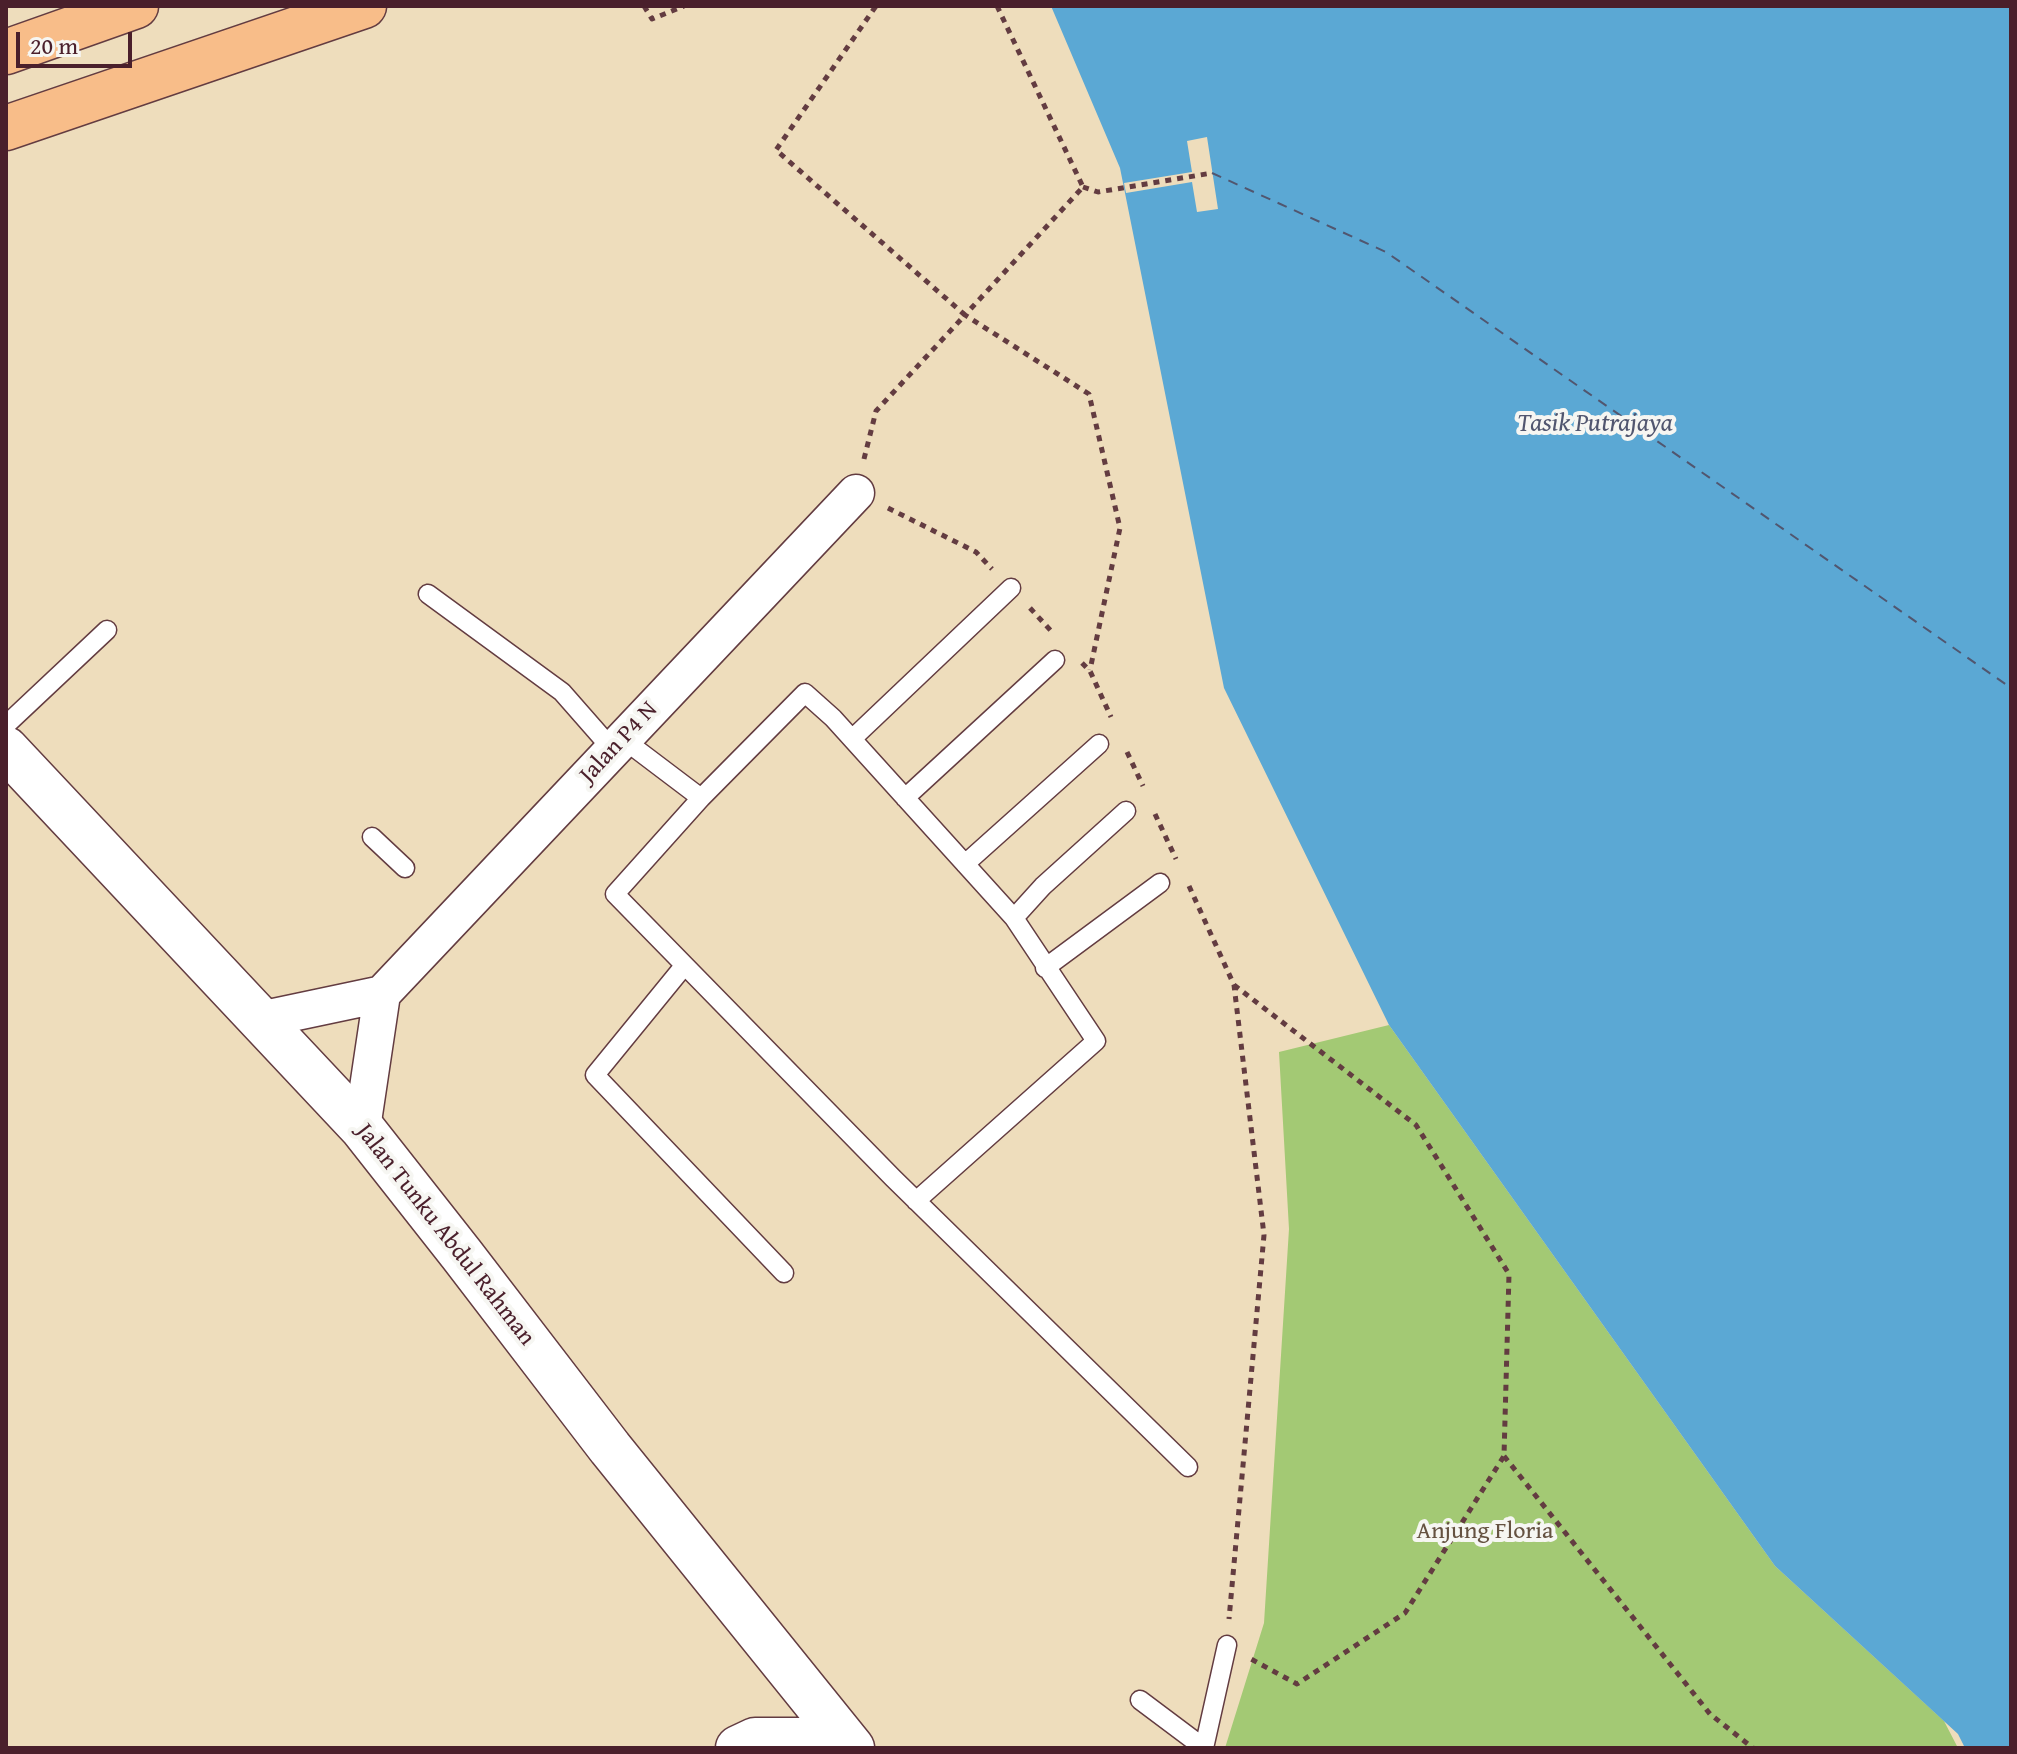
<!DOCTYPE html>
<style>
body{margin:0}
#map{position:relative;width:2017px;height:1754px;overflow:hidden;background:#eeddbc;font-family:"Gentium Book Plus",serif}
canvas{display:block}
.frame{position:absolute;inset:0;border:8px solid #4a1f2b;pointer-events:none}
.scale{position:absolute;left:16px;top:32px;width:116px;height:36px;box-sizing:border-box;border:4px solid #4a1f2b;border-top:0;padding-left:10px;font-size:24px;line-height:28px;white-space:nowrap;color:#4a1f2b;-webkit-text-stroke:6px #f6f6f2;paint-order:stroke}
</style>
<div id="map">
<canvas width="2017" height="1754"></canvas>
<div class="frame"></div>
<div class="scale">20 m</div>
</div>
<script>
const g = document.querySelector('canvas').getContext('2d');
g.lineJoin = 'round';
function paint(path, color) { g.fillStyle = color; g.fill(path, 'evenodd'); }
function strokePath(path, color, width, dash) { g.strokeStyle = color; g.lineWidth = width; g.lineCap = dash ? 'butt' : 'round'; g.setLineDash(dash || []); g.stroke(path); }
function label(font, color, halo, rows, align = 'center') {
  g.font = font + ' "Gentium Book Plus",serif'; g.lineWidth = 8; g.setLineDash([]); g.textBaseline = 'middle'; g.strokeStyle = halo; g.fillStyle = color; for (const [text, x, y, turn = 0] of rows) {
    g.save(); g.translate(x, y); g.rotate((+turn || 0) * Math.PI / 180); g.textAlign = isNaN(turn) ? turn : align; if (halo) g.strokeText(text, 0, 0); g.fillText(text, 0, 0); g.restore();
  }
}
const green = new Path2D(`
 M1389,1025L1775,1566L1944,1721L1958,1748H1225L1264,1623L1289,1229L1279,1052Z`);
const water = new Path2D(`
 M1051,6H2011V1748H1965L1958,1734L1775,1566L1389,1025L1224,688L1120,168Z`);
const pier = new Path2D(`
 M1207,137L1218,209L1197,212L1192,182L1126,193L1124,183L1192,172L1187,141Z`);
const ferry = new Path2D(`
 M1212,173L1386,252L2011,688`);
const path = new Path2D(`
 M644,6L652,19L684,6
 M997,6L1083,187L965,315L1089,394L1120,528L1090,670
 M1083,187L1098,192L1212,173
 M864,459L876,411L965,315L776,150L876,6
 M888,508L976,552L992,569
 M1030,608L1053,633
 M1082,663L1090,671L1111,717
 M1127,752L1143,786
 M1155,814L1176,859
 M1189,886L1234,985L1264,1235L1229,1619
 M1234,985L1416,1125L1509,1274L1504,1456L1405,1613L1297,1684L1251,1659
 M1504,1456L1710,1714L1753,1748`);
const service = new Path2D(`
 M428,594L562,692L612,749
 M6,725L107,630
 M623,739L701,798
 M852,739L1011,588
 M905,798L1055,660
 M372,837L405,868
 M965,864L1099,744
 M1014,918L833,718L805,693L701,798L615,894L893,1178L1188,1467
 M684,966L595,1075L784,1273
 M1045,968L1160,883
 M916,1201L1096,1041L1014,918L1043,886L1126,811
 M1140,1700L1204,1748L1227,1645`);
const minor = new Path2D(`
 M259,1020L382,994L856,493
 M362,1128L382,994`);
const tertiary = new Path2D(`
 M6,749L362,1128L462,1255L610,1448L852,1748
 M738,1748L755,1740H845`);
const primary = new Path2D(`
 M6,52L136,6
 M6,128L364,6`);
const streetNames = [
 ["Jalan P4 N",619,743,-47],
 ["Jalan Tunku Abdul Rahman",445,1235,52]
];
const parkNames = [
 ["Anjung Floria",1485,1532]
];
const waterNames = [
 ["Tasik Putrajaya",1595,424]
];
paint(green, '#a3c974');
paint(water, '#5ba8d4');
paint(pier, '#eeddbc');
strokePath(ferry, '#51566f', 2, [10, 8]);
strokePath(service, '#633c41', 21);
strokePath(minor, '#633c41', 39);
strokePath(tertiary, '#633c41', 47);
strokePath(primary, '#633c41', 47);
strokePath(path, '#633c41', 5, [6, 6]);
strokePath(service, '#fff', 18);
strokePath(minor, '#fff', 36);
strokePath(tertiary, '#fff', 44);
strokePath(primary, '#f8bd89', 44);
label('24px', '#4a1f2b', '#f6f6f2', streetNames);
label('24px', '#655241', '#f6f6f2', parkNames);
label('italic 26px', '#51566f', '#f6f6f2', waterNames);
</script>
